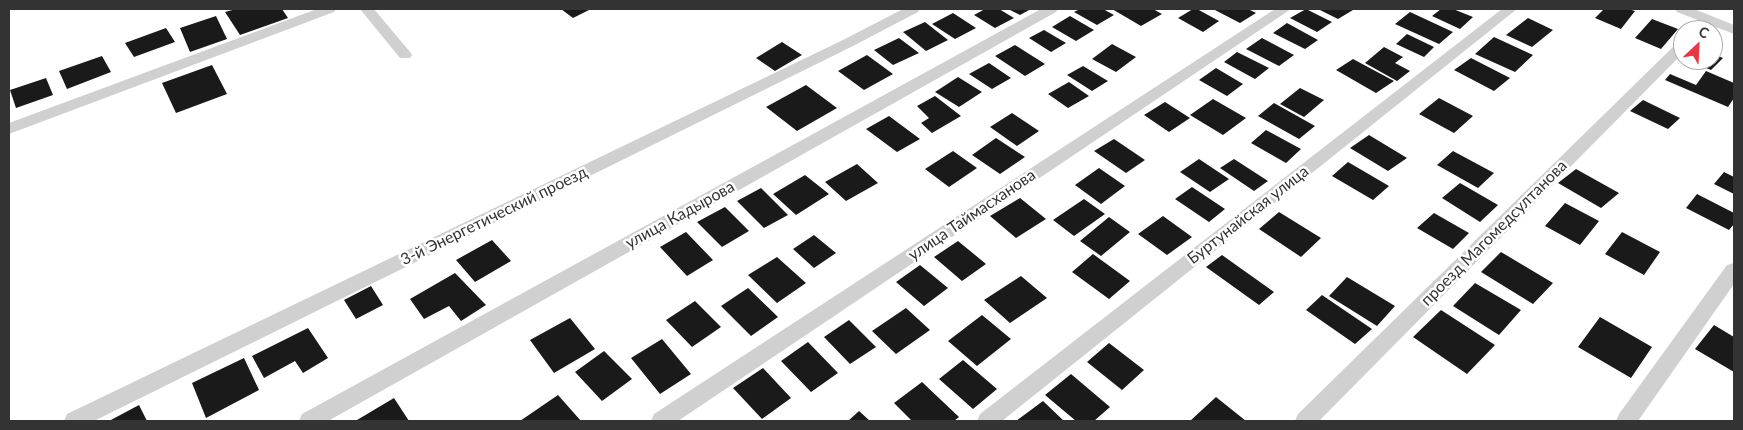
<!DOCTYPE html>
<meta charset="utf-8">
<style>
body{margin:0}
#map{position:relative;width:1743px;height:430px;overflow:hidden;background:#fff;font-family:Lato,sans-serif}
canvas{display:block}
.frame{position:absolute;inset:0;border:10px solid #333;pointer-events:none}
.north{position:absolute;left:1673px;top:20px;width:50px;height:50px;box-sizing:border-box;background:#fff;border:1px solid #adadad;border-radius:50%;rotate:25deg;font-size:14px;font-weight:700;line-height:20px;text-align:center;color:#333}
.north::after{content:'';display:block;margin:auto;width:18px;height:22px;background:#e63946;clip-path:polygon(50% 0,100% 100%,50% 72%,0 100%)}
</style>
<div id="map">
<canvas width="1743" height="430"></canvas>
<div class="frame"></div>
<div class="north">С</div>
</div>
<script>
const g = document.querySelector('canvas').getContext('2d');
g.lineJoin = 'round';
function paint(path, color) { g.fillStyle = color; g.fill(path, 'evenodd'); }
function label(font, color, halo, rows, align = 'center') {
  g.font = font + ' Lato,sans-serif'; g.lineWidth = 5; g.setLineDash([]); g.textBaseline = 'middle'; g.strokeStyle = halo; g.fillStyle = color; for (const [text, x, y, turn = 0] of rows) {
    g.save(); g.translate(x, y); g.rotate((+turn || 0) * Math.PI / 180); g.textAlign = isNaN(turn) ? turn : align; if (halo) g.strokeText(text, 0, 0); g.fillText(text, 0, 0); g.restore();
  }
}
const building = new Path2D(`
 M236,9H282L288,18L240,35L225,12Z
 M561,9H591L573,18Z
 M985,9H999L1014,18L995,28L974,15Z
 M1008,9H1031L1020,15Z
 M1080,9H1103L1114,15L1097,25L1074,12Z
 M1112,9H1153L1162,14L1141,26Z
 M1193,9H1197L1219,21L1203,32L1178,18Z
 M1213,9H1248L1256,13L1240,23Z
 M1306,9L1332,22L1317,32L1290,18Z
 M1318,9H1351L1353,10L1338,19Z
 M1441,9H1453L1473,17L1460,29L1432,16Z
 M1604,9H1628L1635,11L1621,29L1595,18Z
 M1410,12L1453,32L1439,44L1395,24Z
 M953,13L976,28L955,39L932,24Z
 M216,16L227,39L190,52L180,28Z
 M1070,16L1094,30L1076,41L1052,27Z
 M1528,18L1553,30L1532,47L1506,35Z
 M1652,19L1678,29L1661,49L1635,38Z
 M925,22L948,40L926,51L903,32Z
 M1287,23L1318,40L1305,49L1273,33Z
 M166,28L175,42L134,57L125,43Z
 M1044,30L1066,43L1051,52L1029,38Z
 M1407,34L1434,47L1424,57L1396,44Z
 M1494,37L1533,55L1515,72L1475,54Z
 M899,38L919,53L893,65L874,50Z
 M1262,38L1294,55L1279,66L1246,49Z
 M782,42L802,55L775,71L756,58Z
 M1112,44L1136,57L1116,72L1092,59Z
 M1015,45L1045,64L1025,76L995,56Z
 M1384,47L1403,57L1395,63L1410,71L1397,81L1365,63Z
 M1237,52L1269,68L1255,79L1224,62Z
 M1713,54L1723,58L1711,70L1687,60H1713Z
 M867,55L893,74L864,90L838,71Z
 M102,56L111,72L67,89L59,71Z
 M1471,58L1510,78L1494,91L1454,70Z
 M1353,59L1394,81L1376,93L1336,70Z
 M989,63L1011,78L992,89L969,74Z
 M212,65L227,94L176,113L162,83Z
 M1083,66L1108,81L1092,91L1067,75Z
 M1216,68L1243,84L1227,96L1199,80Z
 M1706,71L1734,83V98L1728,107L1665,80L1670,74L1696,85Z
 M958,77L982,92L959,107L935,92Z
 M46,78L53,95L16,108L10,90Z
 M1069,82L1089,96L1068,108L1048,94Z
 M806,85L837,108L797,131L766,107Z
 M1300,88L1324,100L1304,117L1280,104Z
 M935,96L961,116L932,133L921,123L929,118L917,106Z
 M1439,98L1473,116L1454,133L1419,114Z
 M1213,99L1246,118L1223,135L1190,115Z
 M1643,100L1680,118L1668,129L1630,111Z
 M1165,102L1190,118L1169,132L1144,115Z
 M1274,103L1315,126L1299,139L1258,116Z
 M1012,113L1039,131L1017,146L990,127Z
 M889,116L920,139L897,152L866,129Z
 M1266,130L1301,149L1286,163L1251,143Z
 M1369,135L1407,158L1388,171L1350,148Z
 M996,138L1025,157L1000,174L972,155Z
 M1114,139L1145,160L1126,173L1094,151Z
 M953,151L977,168L949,187L925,169Z
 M1453,151L1494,173L1478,188L1437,165Z
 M1199,159L1229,179L1210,192L1180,172Z
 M1234,159L1268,181L1254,191L1220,168Z
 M1348,162L1389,186L1373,200L1332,176Z
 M857,164L878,183L846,201L825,182Z
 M1099,168L1125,186L1101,204L1075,185Z
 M1576,169L1619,193L1601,208L1558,183Z
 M1724,172L1734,177V194L1714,184Z
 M805,175L829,194L796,215L773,194Z
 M1460,183L1498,205L1480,222L1442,198Z
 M1192,187L1225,209L1209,222L1175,199Z
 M761,188L788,215L764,228L737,201Z
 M1697,194L1734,213V224L1729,230L1686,208Z
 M1020,198L1046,219L1016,238L990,216Z
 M1084,199L1105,214L1074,236L1053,220Z
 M1565,203L1599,221L1580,245L1545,226Z
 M725,207L749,231L722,247L697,222Z
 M1279,212L1321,238L1301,257L1259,229Z
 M1434,213L1469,233L1453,249L1417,228Z
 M1163,216L1192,237L1167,255L1138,234Z
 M1109,217L1130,232L1101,256L1080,241Z
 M686,232L713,260L687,276L660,247Z
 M1622,232L1660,252L1644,275L1605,254Z
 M814,235L836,253L814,268L793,249Z
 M492,240L511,261L475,282L456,260Z
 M958,241L986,264L962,281L934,257Z
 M1501,252L1553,283L1533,304L1481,272Z
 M1093,254L1130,281L1109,299L1072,272Z
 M1222,255L1274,292L1259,305L1206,267Z
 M777,257L806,283L777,303L748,275Z
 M920,265L948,288L924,306L896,282Z
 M455,273L486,305L461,321L449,306L424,319L410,299Z
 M1021,276L1047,298L1010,323L984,300Z
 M1347,277L1395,306L1377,326L1329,296Z
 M1475,283L1521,310L1499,335L1453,306Z
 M371,286L383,305L356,319L344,300Z
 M748,288L778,317L751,336L721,306Z
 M1322,295L1372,329L1355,344L1306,310Z
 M695,301L721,327L692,347L666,320Z
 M906,308L930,330L896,354L872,331Z
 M1441,310L1495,345L1467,374L1413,337Z
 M982,315L1011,339L977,366L948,341Z
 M1600,317L1652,347L1631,378L1578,347Z
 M570,318L595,349L554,373L530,340Z
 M849,320L876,347L850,364L824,337Z
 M1714,325L1734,337V372L1695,349Z
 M308,328L328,358L303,373L295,361L264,378L252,356Z
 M662,339L691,374L660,394L631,358Z
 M808,342L838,373L811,392L781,361Z
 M1109,343L1144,370L1122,390L1087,362Z
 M604,351L632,379L602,401L575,372Z
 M244,358L259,390L206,418L192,383Z
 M963,360L997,389L973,409L939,379Z
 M763,368L791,398L762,419L733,388Z
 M1071,374L1110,407L1094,421H1076L1045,395Z
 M922,382L959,417L954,421H912L894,403Z
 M558,395L581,421H520Z
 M1216,397L1246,421H1190Z
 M394,398L409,421H358L357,420Z
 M1043,401L1064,421H1016Z
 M139,405L147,421H109Z
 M859,411L870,421H848Z`);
const street = new Path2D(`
 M317,9H336L334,12L9,134V123Z
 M360,9H374L410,52L412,55L410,58H400Z
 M903,9H920L918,12L853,46L94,421H64L67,414L843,40Z
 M1041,9H1058L1056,12L328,421H299L302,414Z
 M1275,9H1291L678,421H651L654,414Z
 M1502,9H1517L1002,421H977L980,414Z
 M1675,9H1694L1734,25V34L1677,12Z
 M1683,41V53L1319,421H1295L1298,414L1678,42Z
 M1734,263V284L1638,421H1616L1619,414L1727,265Z`);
const streetNames = [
 ["улица Кадырова",680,215,-29],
 ["улица Таймасханова",972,215,-34],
 ["Буртунайская улица",1248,215,-38],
 ["3-й Энергетический проезд",494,216,-26],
 ["проезд Магомедсултанова",1494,233,-45]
];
paint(building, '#1a1a1a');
paint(street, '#d0d0d0');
label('16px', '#333', '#fff', streetNames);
</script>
